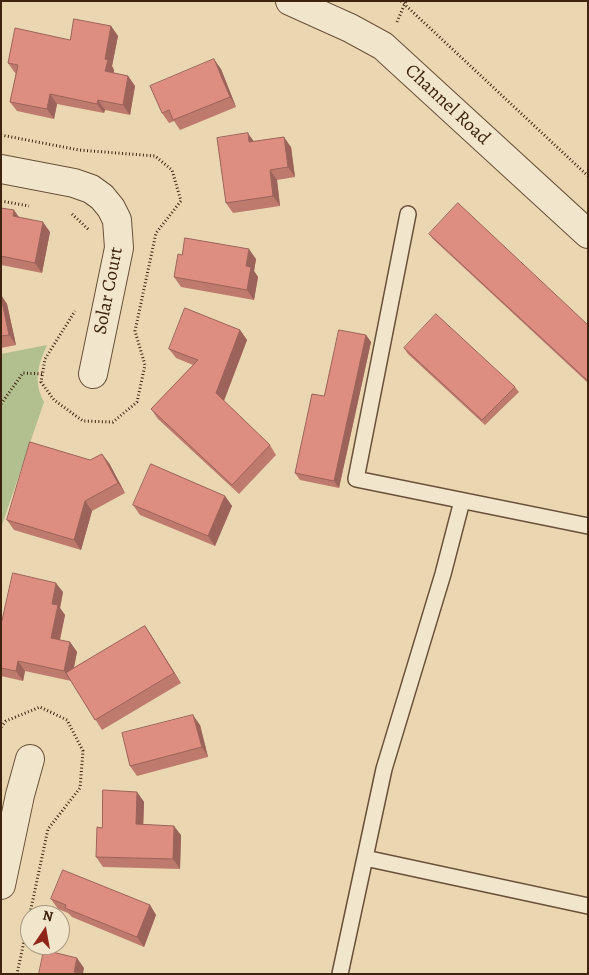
<!DOCTYPE html>
<style>
body{margin:0}
#map{position:relative;width:589px;height:975px;overflow:hidden;background:#ead7b1;font-family:Alegreya,serif}
canvas{display:block}
.frame{position:absolute;inset:0;border:2px solid #3e230f;pointer-events:none}
.north{position:absolute;left:20px;top:905px;width:50px;height:50px;box-sizing:border-box;background:#f1e5cc;border:1px solid #a99780;border-radius:50%;rotate:12deg;font-size:14px;font-weight:700;line-height:20px;text-align:center;color:#3e230f}
.north::after{content:'';display:block;margin:auto;width:18px;height:22px;background:#8f2418;clip-path:polygon(50% 0,100% 100%,50% 72%,0 100%)}
</style>
<div id="map">
<canvas width="589" height="975"></canvas>
<div class="frame"></div>
<div class="north">N</div>
</div>
<script>
const g = document.querySelector('canvas').getContext('2d');
g.lineJoin = 'round';
function paint(path, color) { g.fillStyle = color; g.fill(path, 'evenodd'); }
function strokePath(path, color, width, dash) { g.strokeStyle = color; g.lineWidth = width; g.lineCap = dash ? 'butt' : 'round'; g.setLineDash(dash || []); g.stroke(path); }
function label(font, color, halo, rows, align = 'center') {
  g.font = font + ' Alegreya,serif'; g.lineWidth = 4; g.setLineDash([]); g.textBaseline = 'middle'; g.strokeStyle = halo; g.fillStyle = color; for (const [text, x, y, turn = 0] of rows) {
    g.save(); g.translate(x, y); g.rotate((+turn || 0) * Math.PI / 180); g.textAlign = isNaN(turn) ? turn : align; if (halo) g.strokeText(text, 0, 0); g.fillText(text, 0, 0); g.restore();
  }
}
const green = new Path2D(`
 M47,345C38,365 33,381 44,402L1,528V354Z`);
const path = new Path2D(`
 M401,1L588,176
 M397,22L406,1
 M1,135L79,150L155,156L172,170L181,201L156,233L135,331L145,365L137,402L113,422L83,421L54,400L41,382L45,359L75,311
 M1,201L29,206
 M72,214L89,230
 M1,404L23,373L43,374
 M1,727L6,721L40,707L67,720L83,751L80,788L48,829L17,974`);
const service = new Path2D(`
 M408,214L356,479L588,526
 M365,858L588,906
 M340,974L384,769L443,574L462,501`);
const minor = new Path2D(`
 M1,169L74,183L91,189L102,197L111,208L117,220L119,248L93,374
 M1,885L20,795L30,759`);
const tertiary = new Path2D(`
 M290,1L350,28L383,46L588,234`);
const wall = new Path2D(`
 M111,26L118,36L112,66L114,70V73L128,76L135,86L130,115L105,110L104,113L57,104L54,119L17,111L10,102L16,73H15L8,63L70,40Z
 M221,69L236,107L180,130L174,121L169,123L162,113Z
 M254,141L291,147L295,177L277,180L280,206L233,213L226,203Z
 M1,208L19,217L50,232L42,273L1,265Z
 M429,234L588,325V383L433,239Z
 M182,255L256,259L254,271L258,277L254,300L181,287L174,277Z
 M1,295L7,304L16,345L1,348Z
 M240,330L247,340L224,401L270,445L276,455L239,494L158,419L151,409L193,365L176,358L169,349Z
 M366,335L371,342L339,488L300,480L295,473L324,396Z
 M404,348L515,387L519,392L485,425L408,354Z
 M90,460L109,463L125,493L92,511L81,550L14,530L7,520Z
 M225,496L232,506L215,546L140,515L133,505Z
 M63,592L60,608L65,615L60,640L70,642L77,652L74,668L145,626L181,683L102,730L71,681L25,671L23,681L1,676V625Z
 M200,725L208,757L137,776L130,766Z
 M137,792L144,802L143,824L181,835L180,869L103,867L96,857L102,828Z
 M51,899L150,905L156,915L144,947L72,917L68,913L58,909Z`);
const shadedWall = new Path2D(`
 M111,26L118,36L112,66L114,70L112,81L105,71V59Z
 M214,59L221,69L236,107L230,97Z
 M128,76L135,86L130,115L123,105Z
 M50,94L57,104L54,119L47,109Z
 M98,100L105,110L104,113L97,104Z
 M248,133L255,143L249,142Z
 M284,137L291,147L295,177L288,167Z
 M270,170L277,180L280,206L273,196Z
 M14,210L21,220L13,216Z
 M43,222L50,232L42,273L35,263Z
 M249,249L256,259L254,271L258,277L254,300L247,290L246,266Z
 M1,295L7,304L16,345L9,335Z
 M240,330L247,340L223,403L216,393Z
 M366,335L371,342L339,488L334,481Z
 M102,454L109,463L125,493L118,483Z
 M225,496L232,506L215,546L208,536Z
 M85,501L92,511L81,550L74,540Z
 M56,583L63,592L60,608L65,615L58,648L51,638L52,604Z
 M145,626L151,635L181,683L174,673Z
 M70,642L77,652L71,681L64,671Z
 M18,661L25,671L23,681L16,671Z
 M193,715L200,725L208,757L202,747Z
 M137,792L144,802L143,834L136,824Z
 M174,826L181,835L180,869L173,859Z
 M150,905L156,915L144,947L137,937Z
 M77,958L84,968L83,974L74,972Z`);
const building = new Path2D(`
 M74,19L111,26L105,59L108,60L105,71L128,76L123,105L98,100L97,104L50,94L47,109L10,102L18,65L8,63L15,28L70,40Z
 M214,59L230,97L173,120L169,110L162,113L150,86Z
 M248,133L249,142L284,137L288,167L270,170L273,196L226,203L217,138Z
 M458,203L588,325V381L429,234Z
 M1,208L14,210L13,216L43,222L35,263L1,256Z
 M185,238L249,249L246,266L251,267L247,290L174,277L178,254L182,255Z
 M1,297L9,335L1,336Z
 M185,308L240,330L216,393L270,445L232,485L151,409L198,360L169,349Z
 M436,314L515,387L482,420L404,348Z
 M339,330L366,335L334,481L295,473L312,394L324,396Z
 M30,442L90,460L102,454L118,483L85,501L74,540L7,520Z
 M151,464L225,496L208,536L133,505Z
 M13,573L56,583L52,604L58,605L51,638L70,642L64,671L18,661L16,671L1,668V625Z
 M145,626L174,673L95,720L66,673Z
 M193,715L202,747L130,766L122,733Z
 M103,790L137,792L136,824L174,826L173,859L96,857L97,827L102,828Z
 M63,870L150,905L137,937L65,908L66,905L51,899Z
 M44,950L77,958L74,972L82,974H39Z`);
const streetNames = [
 ["Channel Road",447,105,43],
 ["Solar Court",109,291,-79]
];
paint(green, '#b2bf8f');
strokePath(service, '#695038', 18);
strokePath(minor, '#695038', 30);
strokePath(tertiary, '#695038', 30);
strokePath(path, '#3e230f', 3, [1, 2.5]);
strokePath(service, '#f1e5cc', 15);
strokePath(minor, '#f1e5cc', 28);
strokePath(tertiary, '#f1e5cc', 28);
paint(wall, '#bf7a6e');
paint(shadedWall, '#9b635a');
paint(building, '#de8e80');
strokePath(building, '#9b635a', 1);
label('19px', '#3e230f', '#f1e5cc', streetNames);
</script>
